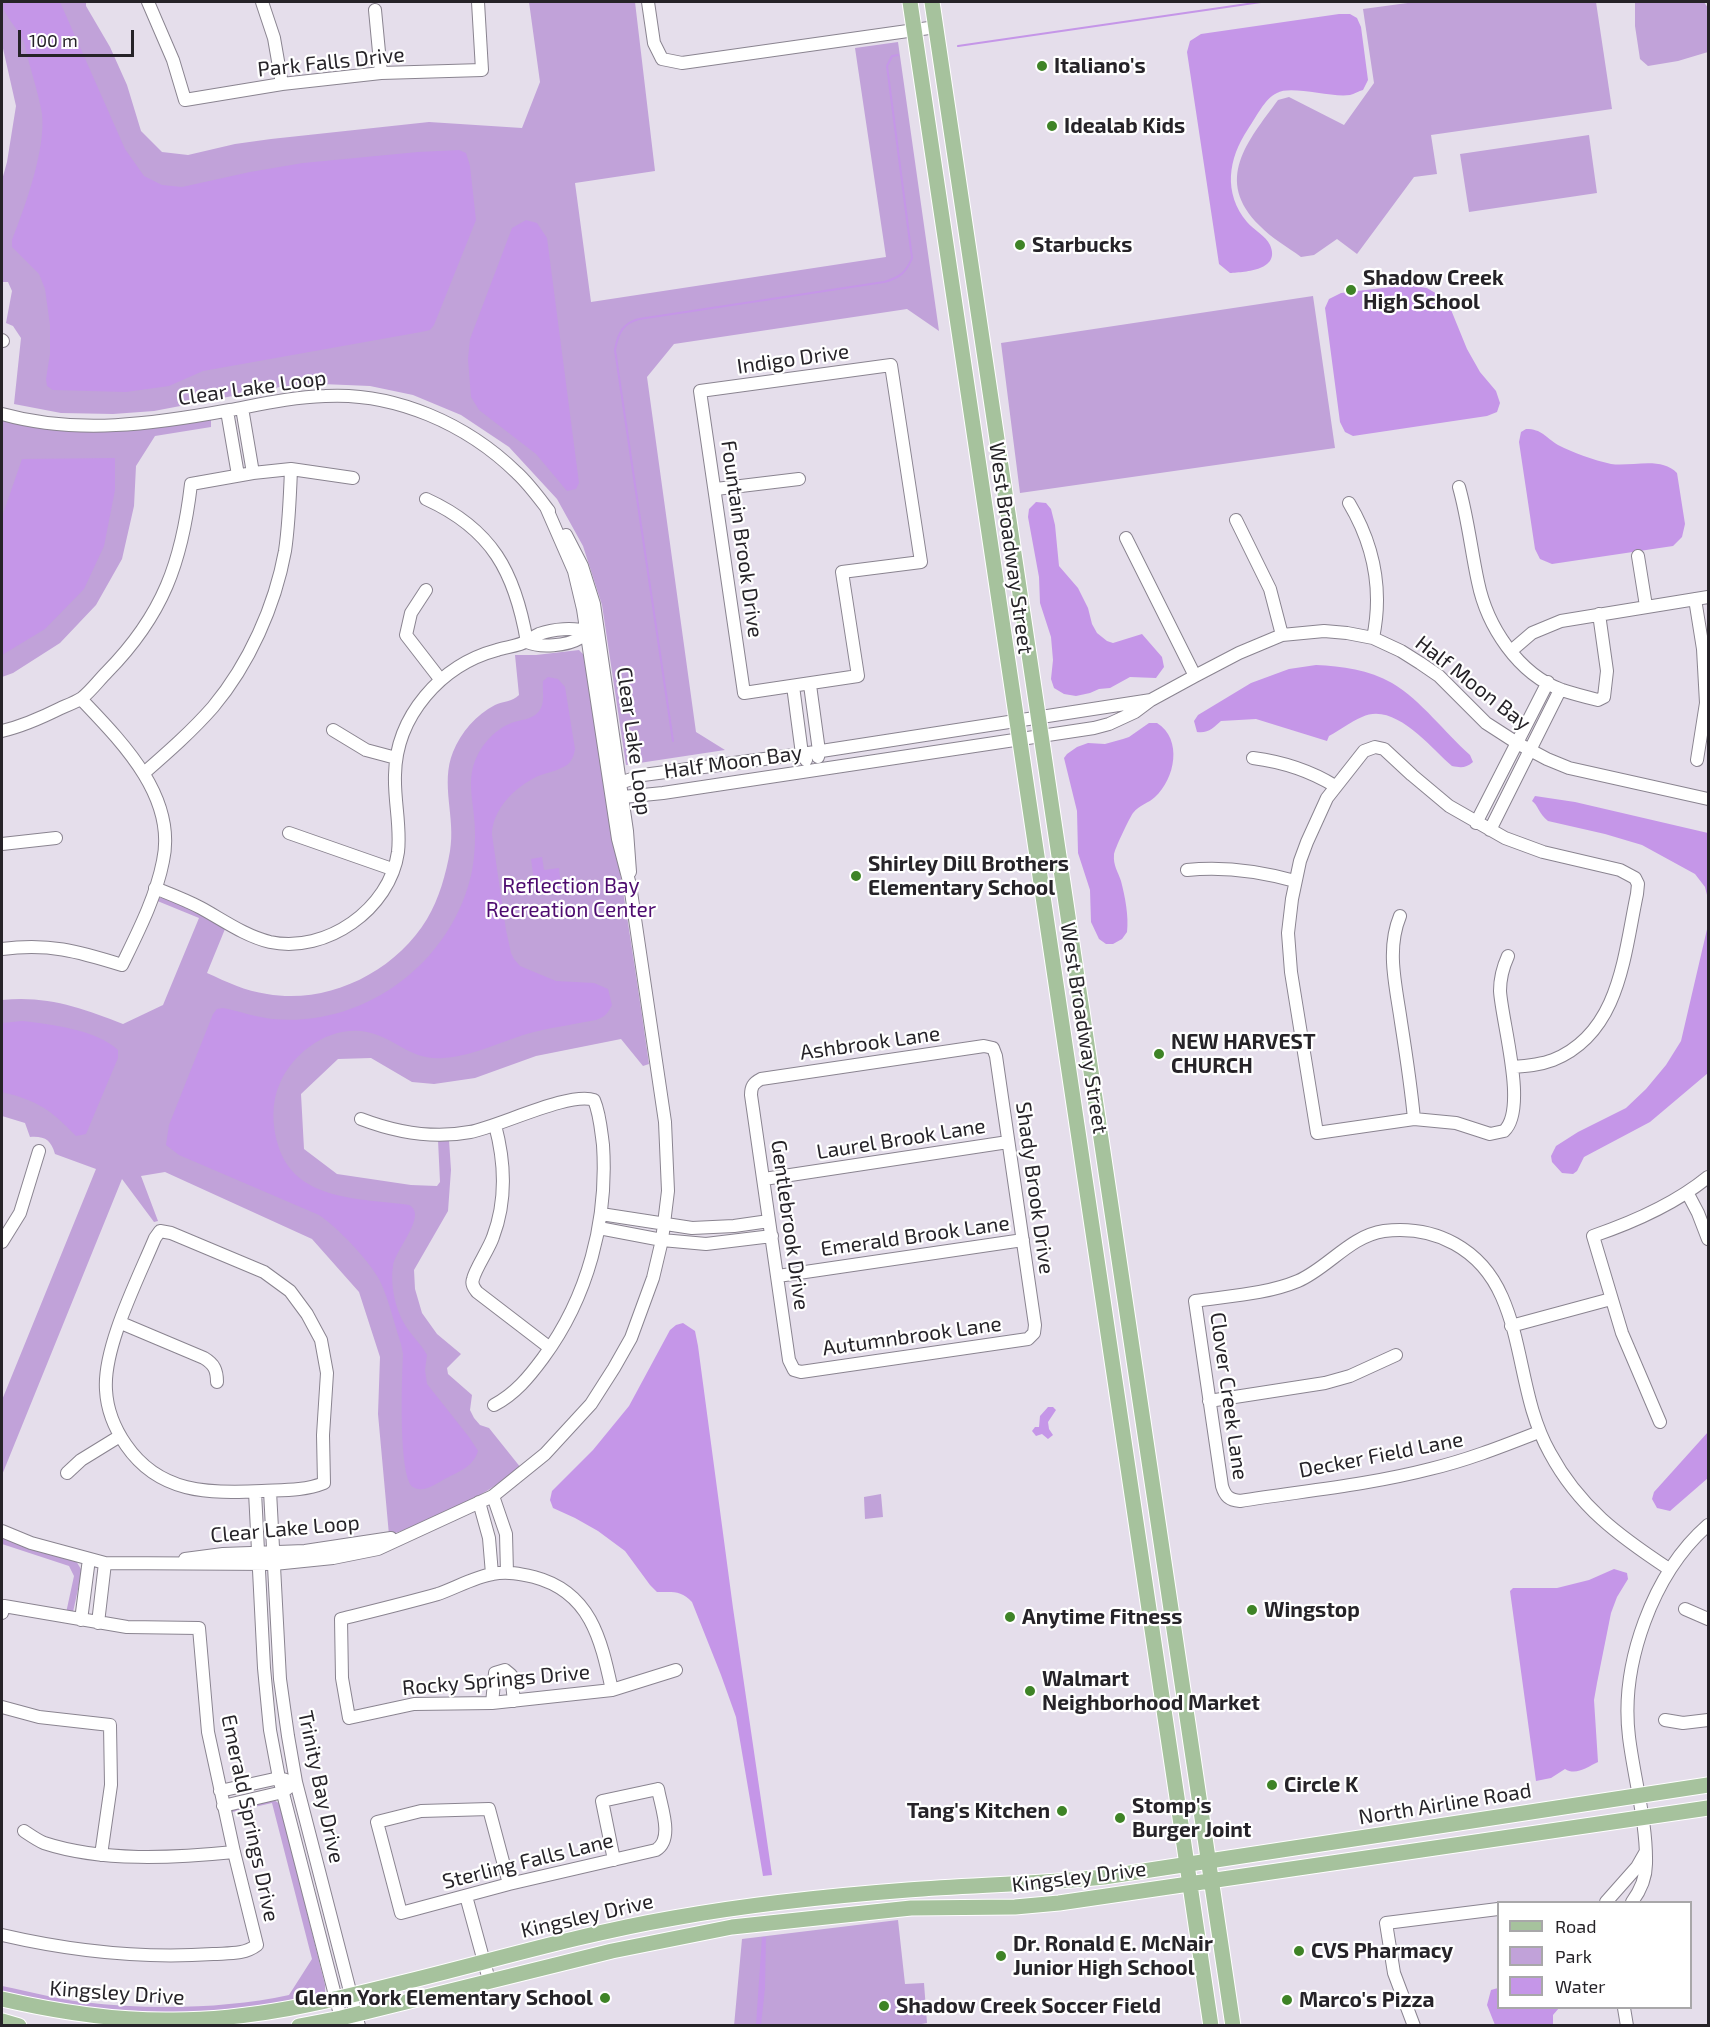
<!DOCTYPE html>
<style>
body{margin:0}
#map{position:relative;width:1710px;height:2027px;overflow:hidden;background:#e5deeb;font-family:"Exo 2",sans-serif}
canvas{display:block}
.frame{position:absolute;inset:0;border:3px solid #262328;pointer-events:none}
.legend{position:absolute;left:1497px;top:1901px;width:195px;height:108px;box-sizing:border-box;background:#fff;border:2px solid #a8a7a9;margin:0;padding:8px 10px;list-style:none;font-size:18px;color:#262328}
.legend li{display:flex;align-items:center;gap:12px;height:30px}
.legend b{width:30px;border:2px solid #a8a7a9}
.scale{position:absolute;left:18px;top:30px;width:116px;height:27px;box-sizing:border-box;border:3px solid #262328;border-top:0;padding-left:8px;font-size:18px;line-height:21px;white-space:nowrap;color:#262328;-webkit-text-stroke:4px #fff;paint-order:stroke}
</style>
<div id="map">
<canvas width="1710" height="2027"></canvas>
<div class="frame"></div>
<ul class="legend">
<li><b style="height:8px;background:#a6c29d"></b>Road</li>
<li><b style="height:16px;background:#c1a2d9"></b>Park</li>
<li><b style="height:16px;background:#c596e8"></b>Water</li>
</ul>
<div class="scale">100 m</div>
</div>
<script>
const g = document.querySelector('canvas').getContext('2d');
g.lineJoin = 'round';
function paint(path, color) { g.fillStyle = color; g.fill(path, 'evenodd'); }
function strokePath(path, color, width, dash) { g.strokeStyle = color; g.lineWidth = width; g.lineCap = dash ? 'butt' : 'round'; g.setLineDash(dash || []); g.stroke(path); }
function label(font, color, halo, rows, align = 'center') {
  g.font = font + ' "Exo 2",sans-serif'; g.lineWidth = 4.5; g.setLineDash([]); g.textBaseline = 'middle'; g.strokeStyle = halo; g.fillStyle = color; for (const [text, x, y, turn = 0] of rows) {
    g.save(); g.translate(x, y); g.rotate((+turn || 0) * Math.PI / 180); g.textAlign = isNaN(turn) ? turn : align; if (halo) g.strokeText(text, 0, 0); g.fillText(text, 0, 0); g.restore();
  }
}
const green = new Path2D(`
 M2,2H86V6L110,47L127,85L141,131L162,152L188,155L235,144L271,139L429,122L522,128L540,82L529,2H635L655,171L575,183L591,302L886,257L855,48L898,42L939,331L907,309L674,344L647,377L696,732L725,750L626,765L602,605L583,546L557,499L509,447L461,415L413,395L370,386L322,384L280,387L154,411L113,414L61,413L14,404L21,338L13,326L6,323L12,291L8,282H2V180L7,162L16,106L2,44Z
 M1415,2H1596L1612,109L1431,135L1437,174L1414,177L1357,254L1337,239L1314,255L1301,257C1288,247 1271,238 1260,226C1213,180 1248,141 1278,100L1289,97L1344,125L1374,83L1363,9Z
 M1635,2H1704L1708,8V52L1678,61L1648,66L1640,59L1635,26Z
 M1589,135L1597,193L1469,212L1460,154Z
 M1313,296L1335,448L1020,493L1001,343Z
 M211,418V427L155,436L136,466L134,506L122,559L96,605L60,643L13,673L2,677V421L50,429Z
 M579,650L585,656C607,792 630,928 649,1064L643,1066L621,1039L536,1056L475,1078L434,1084L412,1082L371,1058L338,1059L301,1094L304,1149L337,1174L411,1185L437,1186L440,1182L438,1140H449L451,1170L448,1211L414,1270L415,1289L422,1313L437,1334L461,1354L447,1368L448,1374L472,1395L470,1410L474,1418L480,1425L489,1428L521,1468C478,1499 440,1519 389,1535L378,1414L380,1357L359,1292L312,1239L165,1172L141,1176L158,1221L154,1222L122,1179L2,1475V1400L96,1169L55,1154C51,1140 45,1136 30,1137L25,1123L2,1116V1000C46,995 83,1008 123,1024L163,1005L199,918L155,900C168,890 212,920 225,929L207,973C227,982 245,991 267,994C328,1005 395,972 427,919C439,899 446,874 450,851C456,818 440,784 453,752C461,732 476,715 495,705C503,701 512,702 519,695L515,655H536Z
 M881,1494L883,1517L865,1519L864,1497Z
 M2,1533L75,1559L82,1571L73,1612L66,1613L74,1576L69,1566L2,1544Z
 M271,1798L280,1804L325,1985V1993L266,2007L176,2013L81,2008L2,1993V1986C28,1991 56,1999 83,2002C149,2010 224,2009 289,1995L312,1959L272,1803L228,1813V1808Z
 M898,1920L905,1984L924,1983L927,2023L910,2026H734L742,1939Z`);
const water = new Path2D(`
 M2,2H60L125,149L144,176L162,185L182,187L250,172L303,163L418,152L459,150L466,153L470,166L476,220L434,325L430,330L421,332L203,371L169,386L126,392L53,390L47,386L46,379L50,354V325L45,289L39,274L12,247V240C25,207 46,149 42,114C38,90 29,66 24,42C19,30 2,13 2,2Z
 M1339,14H1350L1357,18L1361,27L1368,80L1363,90C1359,91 1354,94 1350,95C1331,98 1291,85 1277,93C1264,99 1256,118 1248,129C1228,159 1223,193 1247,222C1254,230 1266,236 1270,245C1281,270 1246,272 1230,273L1219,264L1187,52L1190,41L1201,34Z
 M526,220L537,223L547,238L579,483L576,489L567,491L536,454L479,410L471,397L468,359L470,339L512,228Z
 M1407,285L1427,288L1447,300L1467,349L1480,372L1496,391L1500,403L1497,412L1487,416L1353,436L1345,432L1340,422L1325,308L1329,299L1341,293Z
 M1526,429C1542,429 1545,437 1558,445C1574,453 1593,460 1611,464C1632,467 1661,456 1677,473L1685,524L1682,537L1673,546L1552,564L1540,559L1535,549L1519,442L1521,432Z
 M115,458V490L104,546L84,589L45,629L2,655V517L22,459Z
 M1036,502L1046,503L1051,509L1055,525L1059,566L1078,588L1088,608L1092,624L1097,633L1107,641L1113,643L1142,634L1162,657L1164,667L1156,678L1130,677L1110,688L1099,689L1090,693L1076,696L1064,694L1054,688L1051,679L1053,660L1051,637L1040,603L1039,577L1028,517L1029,509Z
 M1316,665C1342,666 1369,670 1392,683C1422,701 1444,732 1470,755L1473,762C1466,768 1461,768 1452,766C1430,747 1394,701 1362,717C1350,722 1340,730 1329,736L1327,741L1256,719L1221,721C1214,727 1208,734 1197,732L1194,721L1198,715L1251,683L1289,669Z
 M548,677L558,679L565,687L575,749C574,755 572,761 567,765C558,771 545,773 536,777C514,788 492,810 492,835L506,930L511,953L514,959L520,966L556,981L594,983L608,989L612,1005C608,1013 605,1017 596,1020C576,1024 554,1027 534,1032C503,1040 475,1056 443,1058C411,1061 396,1038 367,1032C331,1025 294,1051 280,1083C271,1102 272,1126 278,1145C295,1202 361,1198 409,1205C428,1215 396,1248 393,1266C390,1284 395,1309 405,1325C411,1335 421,1344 427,1355L425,1370L427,1384L469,1437L478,1451C473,1468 457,1472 443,1480C434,1485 423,1493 413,1487C398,1478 402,1374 403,1354L401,1344C394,1323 389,1300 380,1281C370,1261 337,1227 319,1215L179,1155L166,1145L169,1125L213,1014L217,1009L223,1008C239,1011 255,1017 272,1019C365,1028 453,962 472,871C475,854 476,835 474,817C473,803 469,786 472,772C476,750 493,729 514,722C525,719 535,719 541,708C545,699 542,690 543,681Z
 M1149,723H1157C1183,739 1175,779 1155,797C1149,803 1139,805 1133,813C1130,817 1114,850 1114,855C1113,865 1118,872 1121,881C1125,896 1129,917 1127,932L1122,939L1113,944H1106L1099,939L1091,922L1090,890L1078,853L1077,811L1064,758L1067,754L1077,747L1088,743L1105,744L1123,739L1129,737Z
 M1535,796L1575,802L1708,833V899L1705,887L1695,874L1642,845L1605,834L1548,821C1539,814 1538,805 1532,801Z
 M542,857L544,870L559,868L561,888L554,889L550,885L535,888L531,859Z
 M1708,925V1073L1650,1122L1584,1157L1577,1171L1573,1174L1562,1173L1552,1162L1551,1156L1556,1146L1578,1132L1626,1108L1646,1089L1666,1065L1681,1041Z
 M22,1021C49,1024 98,1030 118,1050V1058L86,1134L76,1136C50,1109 38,1101 2,1092V1023Z
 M683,1323L695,1331L698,1346L733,1608L772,1875L763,1876L736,1717L721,1675L692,1602C681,1590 673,1592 657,1592L650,1585L625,1551L598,1531L575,1518L553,1508L550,1500L552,1491L593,1450L629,1406L670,1330L676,1325Z
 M1048,1407H1053L1056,1410L1048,1422L1049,1429L1053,1435L1048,1439L1042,1434L1036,1436L1032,1431L1035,1427H1039L1040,1416Z
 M1708,1432V1478L1670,1511L1657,1508L1652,1499L1654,1492Z
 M1614,1569L1627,1573L1628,1579L1617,1597L1611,1613L1597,1683L1594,1700L1598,1762C1587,1767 1576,1776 1565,1769L1551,1778L1536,1781L1510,1591L1513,1588H1557L1589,1580Z
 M762,1937H766L765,1988L761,2025H756Z
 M1498,1988V2008H1559L1553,2015V2025H1495L1487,2005L1491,1990Z`);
const stream = new Path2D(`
 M958,46L1261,2
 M673,741L615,350C618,333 623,323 639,319L884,282C899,278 906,273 912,258L887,66L892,56L898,55`);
const minor = new Path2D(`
 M148,2L173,60L185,100L282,84L381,73L482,70L478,2
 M262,2L274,38L282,84
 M648,2L654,43L662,59L682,63L936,27
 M375,10L381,73
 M2,340L3,341
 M891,365L921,562L842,572L858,676L744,693L700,391Z
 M242,408L253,473
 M227,411L238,475
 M2,414C77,435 154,424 230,410C262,404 293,397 325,396C395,392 467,424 517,473C529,484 539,498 549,511
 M1459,487C1468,519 1471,550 1478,582C1487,626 1518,674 1562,690C1574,694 1586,697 1598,700L1604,697L1607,671L1599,614
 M716,489L799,479
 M426,499C492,529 515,572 527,642
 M1349,503C1374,545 1383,590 1373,638
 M1236,520L1270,589L1282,635
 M566,535L582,566L594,604L627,831L630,872
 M1126,538L1195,676
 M1638,556L1646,606
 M426,590L411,613L406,635L440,679
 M1695,599L1703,649L1706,703L1697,760
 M527,642C540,648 567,646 580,638C586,635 587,632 593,631
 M1511,651L1532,633L1561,621L1708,597
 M810,685L819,751L818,757
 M793,686L802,754L806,760
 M1151,700L802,754L643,775L620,783L611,789L623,797L663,793L1094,728L1109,724L1135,712L1151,700L1195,676L1239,653L1282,635L1324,631L1347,633L1373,638L1401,651L1420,663L1439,676L1486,723L1517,743L1547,759L1569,768L1708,799
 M333,730L366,750L396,758
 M2,731C23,726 41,718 61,708C68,705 76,702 82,698C91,691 99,680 107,672C163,615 182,562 191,484L253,473L291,469L353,478
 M1253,758C1284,762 1309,770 1335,786
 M144,773C168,752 192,731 213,707C249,664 275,606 285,551C289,524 290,497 291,469
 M1476,823L1548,682
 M1490,830L1560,690
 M289,833L392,869
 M2,844L56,838
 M1187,870C1224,866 1259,871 1295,881
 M155,888C170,894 186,900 201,908C223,920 245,936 270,942C326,954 390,909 398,852C401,826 394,801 395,775C396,716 441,665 497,650C506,647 519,646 527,641C531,639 534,636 539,634C553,629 574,627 588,632
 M1400,916C1386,950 1396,986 1401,1022C1406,1054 1411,1086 1414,1119
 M2,949C49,943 77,951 122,965C138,932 156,897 163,861C177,797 122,742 81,699
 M1508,956C1503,967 1500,978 1500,991C1502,1023 1528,1109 1504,1131L1490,1134L1456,1123L1414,1119L1317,1133L1291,972L1288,933L1292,899L1300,861L1307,842L1327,798L1364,751L1375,747L1384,749L1412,775L1449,806L1505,838L1543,852L1620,870L1635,878L1638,884L1637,894C1624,955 1620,1033 1553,1060C1540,1065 1526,1066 1512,1067
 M984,1046L993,1048L996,1056L1035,1325L1034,1333L1028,1339L801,1372L794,1370L789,1360L751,1095C751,1087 753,1083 761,1079Z
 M361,1119C395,1132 433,1139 470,1132C498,1127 570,1091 594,1100C600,1114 601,1130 603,1145C608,1221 588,1297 543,1358C529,1377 515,1394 494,1405
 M495,1125C505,1162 507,1200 493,1237C489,1249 475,1269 473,1279C471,1284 474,1288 477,1292L550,1348
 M764,1179L1008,1142
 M1688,1194L1698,1213L1708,1239
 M601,1214L692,1228L734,1226L769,1221
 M599,1228L662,1240L706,1244L772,1236
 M160,1231L171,1233L264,1272L290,1291L307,1314L321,1340L327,1373L323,1435L324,1483C304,1491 283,1490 262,1491C208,1494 159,1493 126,1445C115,1429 107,1410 106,1390C103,1347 138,1279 155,1238Z
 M2,1242L20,1213L39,1151
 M778,1276L1023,1240
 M121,1323L204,1358C214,1364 217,1370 217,1382
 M1511,1326L1611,1299
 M1209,1401L1325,1383L1350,1376L1396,1355
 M1660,1422L1622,1333L1593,1236C1634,1222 1675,1204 1708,1177
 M1539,1432C1503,1446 1468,1460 1430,1469C1368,1485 1303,1491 1240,1501C1229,1500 1225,1496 1222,1486L1195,1301C1229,1296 1267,1294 1298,1281C1328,1268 1350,1236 1384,1231C1436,1225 1481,1249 1502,1297C1524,1347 1522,1403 1550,1453C1579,1507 1619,1536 1669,1569
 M67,1473L81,1460L120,1436
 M270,1491L280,1679L288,1736L296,1782L359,2026
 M255,1492L264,1668L270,1730L279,1778L343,2026
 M493,1496L506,1534L507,1573
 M479,1502L489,1538L492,1574
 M2,1531L31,1543L105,1563L274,1564L333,1558L378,1549L493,1496L545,1454L591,1404L614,1368L631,1338L653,1278L662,1240L668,1191L665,1122L630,885L618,839L583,609L574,571L546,507
 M185,1559L223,1554L305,1551L391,1538
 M1685,1609L1708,1619
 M2,1613L4,1606L127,1627L199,1628L208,1732L234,1852L257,1945C244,1955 228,1953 213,1954C141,1959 71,1951 2,1935
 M81,1620L89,1559
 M98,1623L105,1563
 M612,1690C601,1640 591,1592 534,1577C521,1574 507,1571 493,1574C477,1576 455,1588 438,1594C406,1603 373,1611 341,1619L342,1678L349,1718L414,1704L492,1703L612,1690L676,1670
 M492,1703L495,1673L505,1670L511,1675L514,1701
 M2,1707L39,1717L110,1725L111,1785L101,1855
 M1665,1720L1683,1723L1708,1720
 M220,1791L279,1778L286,1780
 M223,1806L283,1792L288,1788
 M24,1831C30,1835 37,1840 44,1843C102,1862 174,1858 234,1852
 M509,1884L489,1809L421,1811L377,1822L401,1913L509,1884L656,1850C674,1839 661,1807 658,1789L602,1801L614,1860
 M466,1896L489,1980
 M1606,1902L1637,1867L1645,1853
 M1632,1902C1640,1891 1646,1878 1646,1864C1647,1823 1634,1778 1629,1737C1620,1664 1653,1573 1708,1525
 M1624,2008L1627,2026
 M1414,2026L1394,1973L1386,1923L1498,1909`);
const major = new Path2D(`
 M910,2L1211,2026
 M932,2L1233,2026
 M2,1999C58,2012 115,2021 174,2020C251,2020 326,2002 401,1983C491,1961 581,1934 674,1918C751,1904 829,1896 908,1890C973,1885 1039,1884 1104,1877L1708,1785
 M2,2021L19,2026
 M299,2026L341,2018L612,1951L732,1927L911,1908L1015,1907L1059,1903L1708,1808`);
const markers = [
 [1042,66,6,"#3e8326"],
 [1052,126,6,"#3e8326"],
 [1020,245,6,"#3e8326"],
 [1351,290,6,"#3e8326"],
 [856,876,6,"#3e8326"],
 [1159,1054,6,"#3e8326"],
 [1252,1610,6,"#3e8326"],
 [1010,1617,6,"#3e8326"],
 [1030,1691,6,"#3e8326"],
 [1272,1785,6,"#3e8326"],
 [1062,1811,6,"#3e8326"],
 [1120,1818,6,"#3e8326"],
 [1299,1951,6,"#3e8326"],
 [1001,1956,6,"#3e8326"],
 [605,1998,6,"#3e8326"],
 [1287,2000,6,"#3e8326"],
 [884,2006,6,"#3e8326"]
];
const streetNames = [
 ["Park Falls Drive",331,62,-6],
 ["Indigo Drive",793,359,-8],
 ["Clear Lake Loop",252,388,-8],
 ["Fountain Brook Drive",742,539,82],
 ["West Broadway Street",1011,548,82],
 ["Half Moon Bay",1473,683,38],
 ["Clear Lake Loop",634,741,82],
 ["Half Moon Bay",733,762,-8],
 ["West Broadway Street",1084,1028,81],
 ["Ashbrook Lane",870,1043,-8],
 ["Laurel Brook Lane",901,1139,-9],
 ["Shady Brook Drive",1035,1188,82],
 ["Gentlebrook Drive",790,1225,82],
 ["Emerald Brook Lane",915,1236,-8],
 ["Autumnbrook Lane",912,1336,-8],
 ["Clover Creek Lane",1229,1396,82],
 ["Decker Field Lane",1381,1455,-11],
 ["Clear Lake Loop",285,1529,-5],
 ["Rocky Springs Drive",496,1680,-5],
 ["Trinity Bay Drive",321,1787,78],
 ["North Airline Road",1445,1804,-9],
 ["Emerald Springs Drive",250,1818,78],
 ["Sterling Falls Lane",528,1861,-14],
 ["Kingsley Drive",1079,1877,-7],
 ["Kingsley Drive",587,1916,-13],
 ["Kingsley Drive",117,1993,4]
];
const poiNames = [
 ["Italiano's",1054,66],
 ["Idealab Kids",1064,126],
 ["Starbucks",1032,245],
 ["Shadow Creek",1363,278],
 ["High School",1363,302],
 ["Shirley Dill Brothers",868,864],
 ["Elementary School",868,888],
 ["NEW HARVEST",1171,1042],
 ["CHURCH",1171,1066],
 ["Wingstop",1264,1610],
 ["Anytime Fitness",1022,1617],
 ["Walmart",1042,1679],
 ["Neighborhood Market",1042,1703],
 ["Circle K",1284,1785],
 ["Stomp's",1132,1806],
 ["Burger Joint",1132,1830],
 ["Tang's Kitchen",1050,1811,"right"],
 ["Dr. Ronald E. McNair",1013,1944],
 ["Junior High School",1013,1968],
 ["CVS Pharmacy",1311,1951],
 ["Glenn York Elementary School",593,1998,"right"],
 ["Marco's Pizza",1299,2000],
 ["Shadow Creek Soccer Field",896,2006]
];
const parkNames = [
 ["Reflection Bay",571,886],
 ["Recreation Center",571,910]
];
paint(green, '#c1a2d9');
paint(water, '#c596e8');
strokePath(stream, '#c596e8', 2);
strokePath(minor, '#8a8490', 14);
strokePath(major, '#fff', 17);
strokePath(minor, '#fff', 12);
strokePath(major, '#a6c29d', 15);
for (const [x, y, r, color] of markers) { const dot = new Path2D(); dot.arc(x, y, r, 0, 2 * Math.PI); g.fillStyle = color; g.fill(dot); strokePath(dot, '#fff', 2); }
label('21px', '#262328', '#fff', streetNames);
label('bold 21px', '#262328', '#fff', poiNames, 'left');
label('21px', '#4d0b6f', '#fff', parkNames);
</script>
